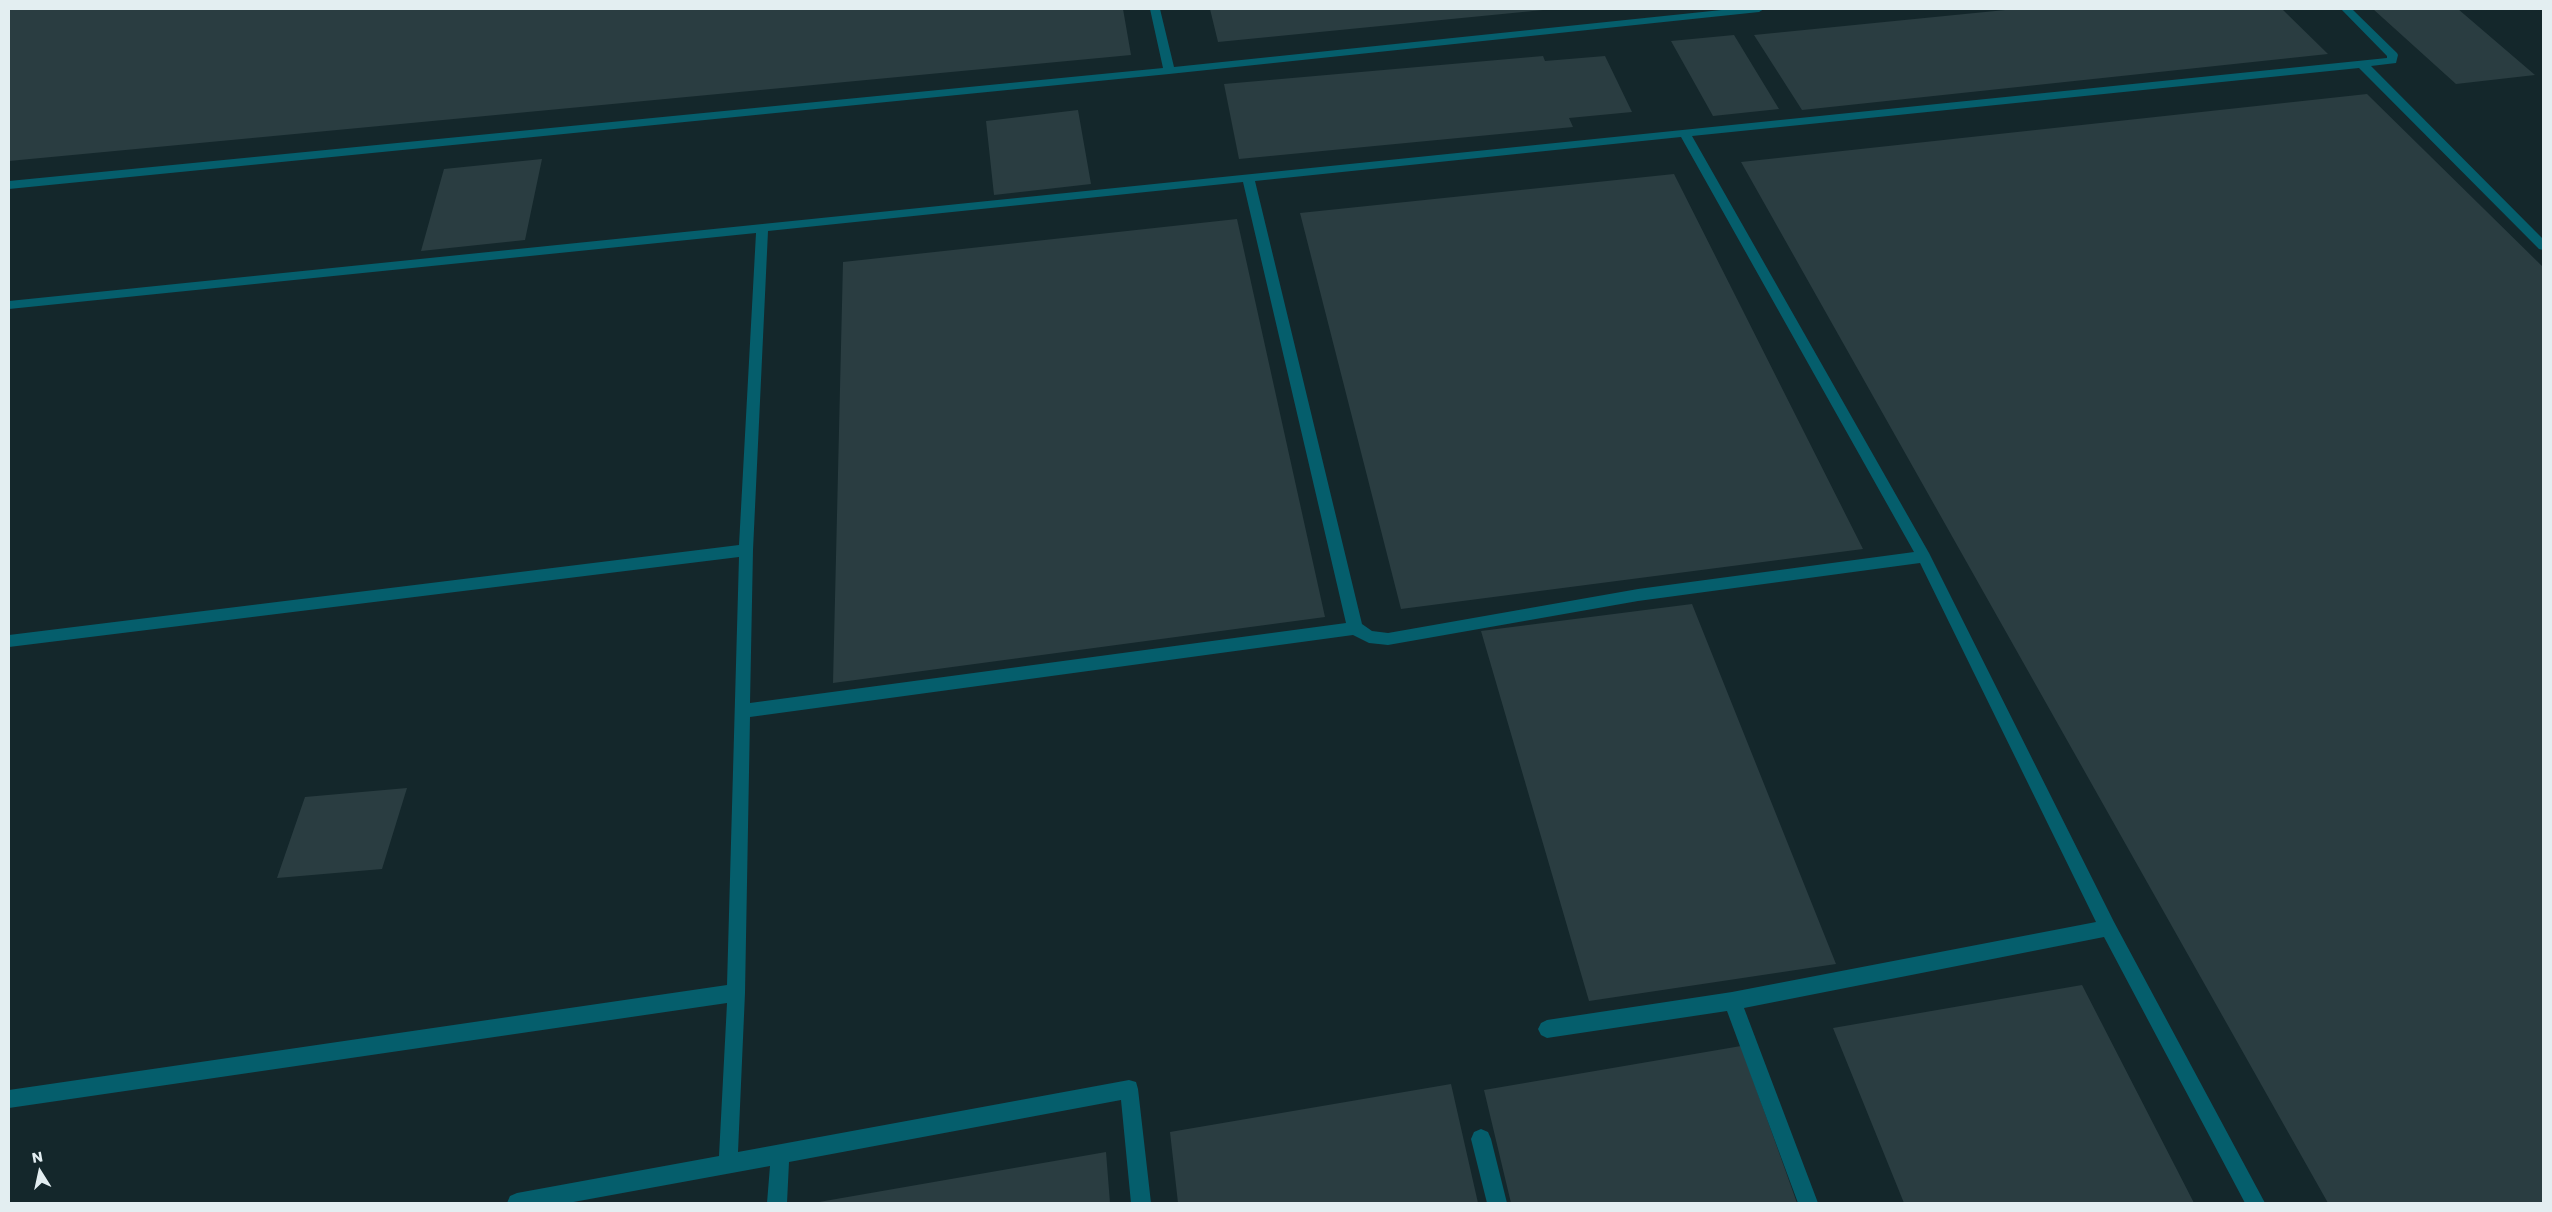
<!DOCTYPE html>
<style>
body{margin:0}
#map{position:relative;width:2552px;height:1212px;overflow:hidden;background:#14272b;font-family:Poppins,sans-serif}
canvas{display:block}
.frame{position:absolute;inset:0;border:10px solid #e3eef1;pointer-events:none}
.north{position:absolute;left:15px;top:1147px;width:50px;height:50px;-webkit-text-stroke:4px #14272b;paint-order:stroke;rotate:350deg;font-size:14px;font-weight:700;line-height:20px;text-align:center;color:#e3eef1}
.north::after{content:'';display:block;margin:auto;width:18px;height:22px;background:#e3eef1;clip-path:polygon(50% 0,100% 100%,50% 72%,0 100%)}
</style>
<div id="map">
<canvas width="2552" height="1212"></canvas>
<div class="frame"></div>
<div class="north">N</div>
</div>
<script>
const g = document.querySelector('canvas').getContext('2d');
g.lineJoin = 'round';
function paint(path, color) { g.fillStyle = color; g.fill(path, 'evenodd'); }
const building = new Path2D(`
 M9,9H1123L1131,55L9,161Z
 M1210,9H1543V10L1218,42Z
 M2015,9H2282L2328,54L1802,110L1754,35Z
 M2373,9H2458L2535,75L2456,84Z
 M1734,35L1779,109L1713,116L1671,41Z
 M1543,56L1545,61L1605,56L1632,112L1569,118L1573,127L1239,159L1224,84Z
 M2367,94L2543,267V1203H2328L1741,162Z
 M1078,110L1091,184L994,195L986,121Z
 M542,159L525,240L421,251L444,169Z
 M1674,174L1863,549L1401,609L1300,213Z
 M1237,219L1325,617L833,683L843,262Z
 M1692,604L1836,964L1589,1001L1481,631Z
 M407,788L382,869L277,878L305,797Z
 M2082,985L2194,1203H1904L1833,1028Z
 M1741,1046L1797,1203H1511L1484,1090Z
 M1451,1084L1478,1203H1178L1170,1132Z
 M1106,1152L1110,1203H819V1202Z`);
const minor = new Path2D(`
 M1150,9H1160L1174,67L1731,9H1764L1759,12L1169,74L9,189V181L1163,68Z
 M2341,9H2352L2397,53L2398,55L2396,63L2371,66L2543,239V250L2539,249L2359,68L1692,136L1929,553L2114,922L2265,1203H2245L2104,937L1744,1008L1818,1203H1798L1727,1011L1547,1038L1541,1035L1538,1029L1541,1023L1547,1020L1732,992L2096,922L1920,563L1638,601L1388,645L1369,643L1353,635L750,717L745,993L738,1152L1129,1080L1136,1082L1138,1089L1151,1203H1131L1121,1100L789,1162L787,1203H767L770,1166L568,1203H507L510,1196L517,1193L719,1156L727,1003L9,1108V1090L727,985L739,557L9,647V635L739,545L756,233L9,309V301L2387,58V56ZM1681,137L1914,552L1638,589L1388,633L1372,631L1362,624L1255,181ZM1243,182L1346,623L750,703L753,550L768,231Z
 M1481,1129L1488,1132L1491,1139L1507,1203H1487L1471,1139L1474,1132Z`);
paint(building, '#2a3d41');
paint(minor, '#055e6c');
</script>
